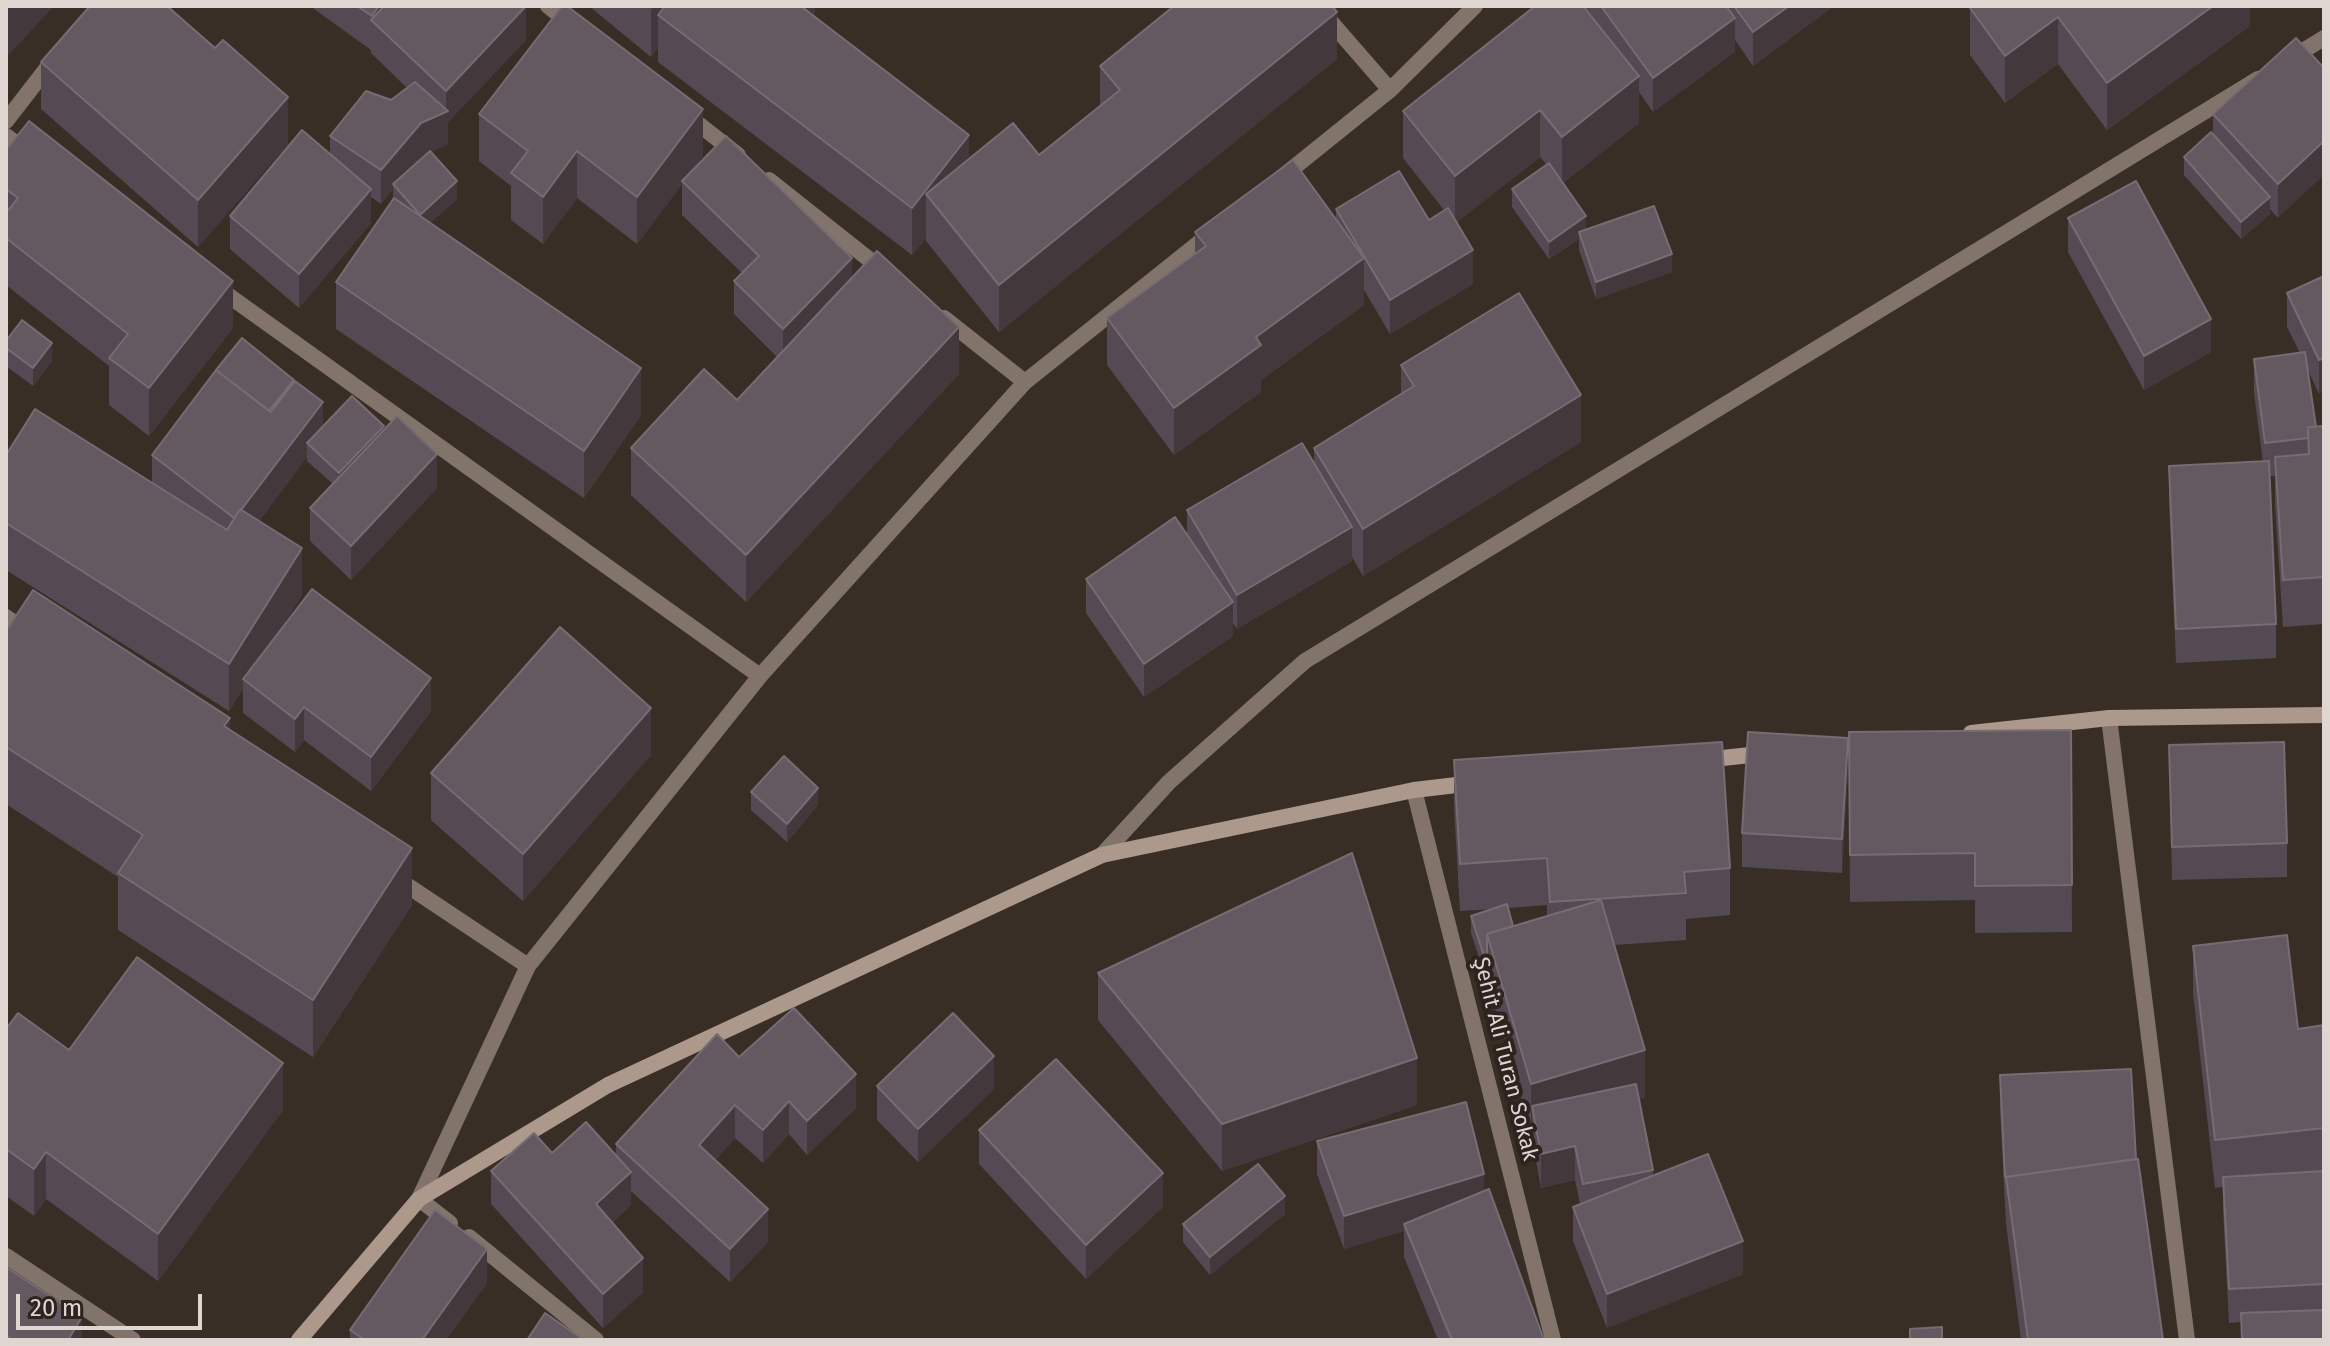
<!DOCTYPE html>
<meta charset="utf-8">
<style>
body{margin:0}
#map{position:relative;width:2330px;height:1346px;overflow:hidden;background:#392e26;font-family:"Fira Sans",sans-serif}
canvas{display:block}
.frame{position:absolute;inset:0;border:8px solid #ded6d1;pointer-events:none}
.scale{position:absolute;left:16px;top:1294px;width:186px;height:36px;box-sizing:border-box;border:4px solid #ded6d1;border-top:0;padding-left:10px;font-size:24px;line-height:28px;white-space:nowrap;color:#ded6d1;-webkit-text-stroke:6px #2f241d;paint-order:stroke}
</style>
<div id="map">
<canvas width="2330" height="1346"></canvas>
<div class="frame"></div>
<div class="scale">20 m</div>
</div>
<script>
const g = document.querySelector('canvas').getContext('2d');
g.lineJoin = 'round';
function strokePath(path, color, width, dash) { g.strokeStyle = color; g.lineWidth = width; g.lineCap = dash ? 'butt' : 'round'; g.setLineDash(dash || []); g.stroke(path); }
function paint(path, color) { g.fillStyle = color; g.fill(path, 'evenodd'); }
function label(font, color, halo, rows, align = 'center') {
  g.font = font + ' "Fira Sans",sans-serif'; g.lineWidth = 8; g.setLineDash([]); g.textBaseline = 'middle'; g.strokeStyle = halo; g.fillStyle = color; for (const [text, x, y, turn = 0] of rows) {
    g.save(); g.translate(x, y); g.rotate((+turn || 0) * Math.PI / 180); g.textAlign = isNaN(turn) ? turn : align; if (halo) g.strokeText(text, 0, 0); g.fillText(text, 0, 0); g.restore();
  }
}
const street = new Path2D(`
 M548,6L571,24
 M1317,6L1390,90
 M2288,60L2324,38
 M687,115L738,155
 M6,121L54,59
 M6,136L30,154
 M1282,177L1390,90L1475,6
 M769,180L885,272
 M218,288L760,676
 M944,318L1025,382
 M6,617L28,632
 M2109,718L2187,1340
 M1414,790L1553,1340
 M1102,855L1169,782L1305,661L2258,79
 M393,876L528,966
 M450,1223L419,1199L528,966L760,676L1025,382L1210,234
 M469,1237L596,1340
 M6,1256L133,1340`);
const secondary = new Path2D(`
 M1971,733L2109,718L2324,715
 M1704,760L1769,753
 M299,1340L419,1199L608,1085L1102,855L1414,790L1474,783`);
const wall = new Path2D(`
 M310,6H526V40L448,122V144L431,152L457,199L430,223L641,415L584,498L336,329V282L393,199V189L381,204L371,197V223L299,308L230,249V216L330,154V136L391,100L407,88L371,53V50ZM428,153L410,169L421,157Z
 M589,6H815V17L969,159L1039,155L1100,106V66L1337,59L999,332L926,241V238L912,255L658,62V48L651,57Z
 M1535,6H1834L1753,66L1735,40V52L1653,112L1639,92V123L1563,183L1586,230L1672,272L1596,299L1579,250V239L1549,259L1512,207V189L1547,165L1540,157L1457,222L1473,284L1390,334L1364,290V305L1261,380V392L1174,455L1107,365V318L1195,254V232L1336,220V209L1429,220L1444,210L1403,158V111Z
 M2250,6V26L2107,130L2058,64L2005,103L1970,55V8Z
 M2296,38L2278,218L2270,209V214L2241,239L2184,175V157L2213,135V114Z
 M41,62L288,144L198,247L41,109Z
 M479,114L703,156L690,173L852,277L959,374L746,602L631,495V448L737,400L777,357L734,314V281L742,273L682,215V184L637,244L577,198L543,244L511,220V186L479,161Z
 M6,150L233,328L149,436L109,405V366L6,285Z
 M2068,218L2211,352L2144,390L2068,252Z
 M2324,276L2319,394L2308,370L2316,427L2324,426V624L2283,627L2275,504V476H2270L2276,624V658L2176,663L2169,500V466L2263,462L2254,393V359L2300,353L2287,327V293Z
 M6,341L52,361L33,386L6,366Z
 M1401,365L1581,442L1363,576L1352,557V561L1237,629L1233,623V636L1144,697L1086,613V579L1187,534V510L1314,463V448L1401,394Z
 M323,426L384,430L437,488L351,580L310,541V508L333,484L307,461V457L259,521L302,595L278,633L431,711L371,791L304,740L295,752L243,713V689L229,711L6,570V455L152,482V455Z
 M6,631L230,729L412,905L313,1057L118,930V877L6,804Z
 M2071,730L2072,932L1975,933V900L1850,902L1849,732Z
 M2169,745L2287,843V877L2172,880Z
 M651,755L523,901L431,820V773Z
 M1454,760L1730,868V915L1686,919V940L1614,945L1645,1097L1639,1099L1653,1170V1176L1743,1274L1607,1328L1573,1241V1207L1580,1204L1575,1180L1541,1188L1532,1139V1130L1531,1131L1487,981V972L1484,973L1471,933V916L1493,909L1460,911L1454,807ZM1547,905V916L1513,926L1508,908Z
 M1848,771L1842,873L1742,867V833Z
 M751,792L818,805L787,842L751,810Z
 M2193,946L2298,1029L2324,1025V1340H2241V1322L2229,1323L2223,1210V1187L2215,1188L2193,993Z
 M1098,973L1417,1105L1222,1171L1098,1020Z
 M6,1029L69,1050L283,1110L158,1281L46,1199L34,1216L6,1196Z
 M739,1057L856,1108L807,1155L789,1134L763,1163L735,1138L715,1161L768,1242L730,1282L631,1191V1205L612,1223L643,1292L603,1328L491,1204V1171L616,1155V1144Z
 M2000,1075L2136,1159L2163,1340H2021L2006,1224L2000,1109Z
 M877,1086L994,1089L918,1162L877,1120Z
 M979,1130L1163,1207L1086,1279L979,1164Z
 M1317,1141L1484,1191L1544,1340H1438L1404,1257V1231L1344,1249L1317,1174Z
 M1285,1214L1210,1275L1183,1242V1224Z
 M487,1283L446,1340H350V1330Z`);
const shadedWall = new Path2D(`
 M10,6H54L6,58V11Z
 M379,6H404L372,20V16Z
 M526,6V40L448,122V144L421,157L395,187L393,184V189L381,204V170L421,123L446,112V91Z
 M654,6H694L658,15V48L651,57V10Z
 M803,6H815V37L802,54Z
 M1789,6H1834L1753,66V32Z
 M2213,6H2250V26L2107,130V83Z
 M1337,12V59L999,332V285Z
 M2058,17V64L2005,103V56Z
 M1735,18V52L1653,112V78Z
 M1639,76V123L1562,184V137Z
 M288,97V144L198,247V200Z
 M703,109V156L683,182L682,181V184L637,244V197Z
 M1540,110V157L1455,224V176Z
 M969,135V182L926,194V238L912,255V208Z
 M2324,141V175L2278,218V184Z
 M577,151V198L543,244V197Z
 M457,181V199L420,232V215Z
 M371,189V223L299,308V274Z
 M2270,197V214L2241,239V222Z
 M1586,216V234L1579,232V239L1549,259V242Z
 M1473,250V284L1390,334V300Z
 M1672,254V272L1596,299V282Z
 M852,258V292L783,362V329Z
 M1364,258V305L1261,380V392L1174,455V408L1256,337Z
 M233,281V328L149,436V388Z
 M2211,319V352L2144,390V356Z
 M959,327V374L746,602V555Z
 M52,343V361L33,386V368Z
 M2324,358V391L2319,394V360Z
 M641,368V415L584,498V451Z
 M1581,395V442L1363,576V529Z
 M323,402V436L307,443V457L235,552V519Z
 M384,426V443L339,490V473Z
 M437,454V488L351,580V546Z
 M1352,527V561L1237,629V595Z
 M302,548V595L247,682L243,679V689L229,711V664Z
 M1233,602V636L1144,697V664Z
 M431,678V711L371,791V757Z
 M304,707V740L295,752V719Z
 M651,708V755L523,901V854Z
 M230,718V775L224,726Z
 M1848,738V771L1842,873V839Z
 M818,788V805L787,842V824Z
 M412,848V905L313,1057V1000Z
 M1487,955V972L1484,973V956Z
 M1645,1050V1097L1537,1129L1532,1106V1130L1531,1131V1084Z
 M994,1056V1089L918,1162V1129Z
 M1417,1058V1105L1222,1171V1124Z
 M283,1063V1110L158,1281V1234Z
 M856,1074V1108L807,1155V1121Z
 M789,1101V1134L763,1163V1130Z
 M735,1105V1138L699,1179V1145Z
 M1575,1146V1180L1541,1188V1154Z
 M46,1152V1199L34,1216V1169Z
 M631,1172V1205L596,1238V1204Z
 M1163,1173V1207L1086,1279V1245Z
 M1484,1174V1207L1404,1224V1231L1344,1249V1216Z
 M1285,1196V1214L1210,1275V1257Z
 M768,1209V1242L730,1282V1249Z
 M1743,1241V1274L1607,1328V1294Z
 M487,1249V1283L446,1340H422Z
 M643,1258V1292L603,1328V1294Z
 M82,1317V1340H68Z`);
const building = new Path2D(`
 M90,6H167L215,48L223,40L288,97L198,200L41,62Z
 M357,6H379L372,16Z
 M384,6H526L446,91L371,20Z
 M562,6H567L703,109L637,197L577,151L543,197L511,173L528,151L479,114Z
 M665,6H803L802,7L969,135L912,208L658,15Z
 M1174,6H1332L1337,12L999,285L926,194L1013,123L1039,155L1120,90L1100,66Z
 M1535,6H1583L1639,76L1562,137L1540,110L1455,176L1403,111Z
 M1601,6H1726L1735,18L1653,78Z
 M1734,6H1789L1753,32Z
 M1972,6H2213L2107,83L2058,17L2005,56L1970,8Z
 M2296,38L2324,68V141L2278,184L2213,114Z
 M415,82L448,111L421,123L381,170L330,136L366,91L391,100Z
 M29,121L233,281L149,388L109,358L128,334L6,238V213L18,198L6,189V150Z
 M302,130L371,189L299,274L230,216Z
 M2211,132L2270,197L2241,222L2184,157Z
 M726,136L852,258L783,329L734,281L759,256L682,181Z
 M430,151L457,181L420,215L393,184Z
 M1293,160L1364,258L1256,337L1261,345L1174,408L1107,318L1206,246L1195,232Z
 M1549,163L1586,216L1549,242L1512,189Z
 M1399,171L1429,220L1448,208L1473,250L1390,300L1336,209Z
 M2136,181L2211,319L2144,356L2068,218Z
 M394,198L641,368L584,451L336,282Z
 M1654,206L1672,254L1596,282L1579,232Z
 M877,251L959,327L746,555L631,448L704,369L737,400Z
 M2324,276V358L2319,360L2287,293Z
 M1519,293L1581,395L1363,529L1314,448L1414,386L1401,365Z
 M22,320L52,343L33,368L6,348V341Z
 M242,338L294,380L269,411L216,370Z
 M2305,352L2316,427H2308V438L2265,443L2254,359Z
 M216,370L271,412L295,381L323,402L241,510L240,509L234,518L152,455Z
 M352,396L384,426L339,473L307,443Z
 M35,409L227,530L240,509L302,548L229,664L6,523V455Z
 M397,416L437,454L351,546L310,508Z
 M2324,426V577L2283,580L2275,457L2309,454L2308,427Z
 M1302,443L1352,527L1237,595L1187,510Z
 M2269,461L2276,624L2176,629L2169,466Z
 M1175,517L1233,602L1144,664L1086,579Z
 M312,589L431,678L371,757L304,707L295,719L243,679Z
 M33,590L230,718L224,726L412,848L313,1000L118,873L143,835L6,747V631Z
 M560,627L651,708L523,854L431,773Z
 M2071,730L2072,885L1975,886V853L1850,855L1849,732Z
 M1748,732L1848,738L1842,839L1742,833Z
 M1722,742L1730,868L1684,872L1686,893L1550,902L1547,858L1460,864L1454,760Z
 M2284,742L2287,843L2172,847L2169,745Z
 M784,756L818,788L787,824L751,792Z
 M1352,853L1417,1058L1222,1124L1098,973Z
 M1601,900L1645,1050L1531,1084L1487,934Z
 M1507,904L1513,926L1487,934V955L1484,956L1471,916Z
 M2287,935L2298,1029L2324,1025V1128L2215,1140L2193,946Z
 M137,957L283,1063L158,1234L46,1152L34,1169L6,1149V1029L18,1013L69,1050Z
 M794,1008L856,1074L807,1121L789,1101L763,1130L735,1105L699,1145L768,1209L730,1249L616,1144L717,1034L739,1057Z
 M953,1013L994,1056L918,1129L877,1086Z
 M1056,1059L1163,1173L1086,1245L979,1130Z
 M2131,1069L2136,1159L2005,1177L2000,1075Z
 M1636,1084L1653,1170L1583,1184L1575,1146L1541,1154L1532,1106Z
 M1466,1102L1484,1174L1344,1216L1317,1141Z
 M586,1122L631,1172L596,1204L643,1258L603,1294L491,1171L534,1133L552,1153Z
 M1708,1154L1743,1241L1607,1294L1573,1207Z
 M2138,1159L2163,1340H2028L2006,1177Z
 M1258,1164L1285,1196L1210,1257L1183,1224Z
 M2324,1171V1284L2229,1289L2223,1177Z
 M1489,1189L1544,1340H1452L1404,1224Z
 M435,1210L487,1249L422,1340H365L350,1330Z
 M6,1267L82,1317L68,1340H13L6,1335Z
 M2324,1310V1340H2242L2241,1313Z
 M545,1313L584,1340H527Z
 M1942,1327V1340H1910V1329Z`);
const streetNames = [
 ["Şehit Ali Turan Sokak",1505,1059,76]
];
strokePath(street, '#80746b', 16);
strokePath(secondary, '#ac998b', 16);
paint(wall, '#544a53');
paint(shadedWall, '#43383b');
paint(building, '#635960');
strokePath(building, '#766c72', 2);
label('22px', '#ded6d1', '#2f241d', streetNames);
</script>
